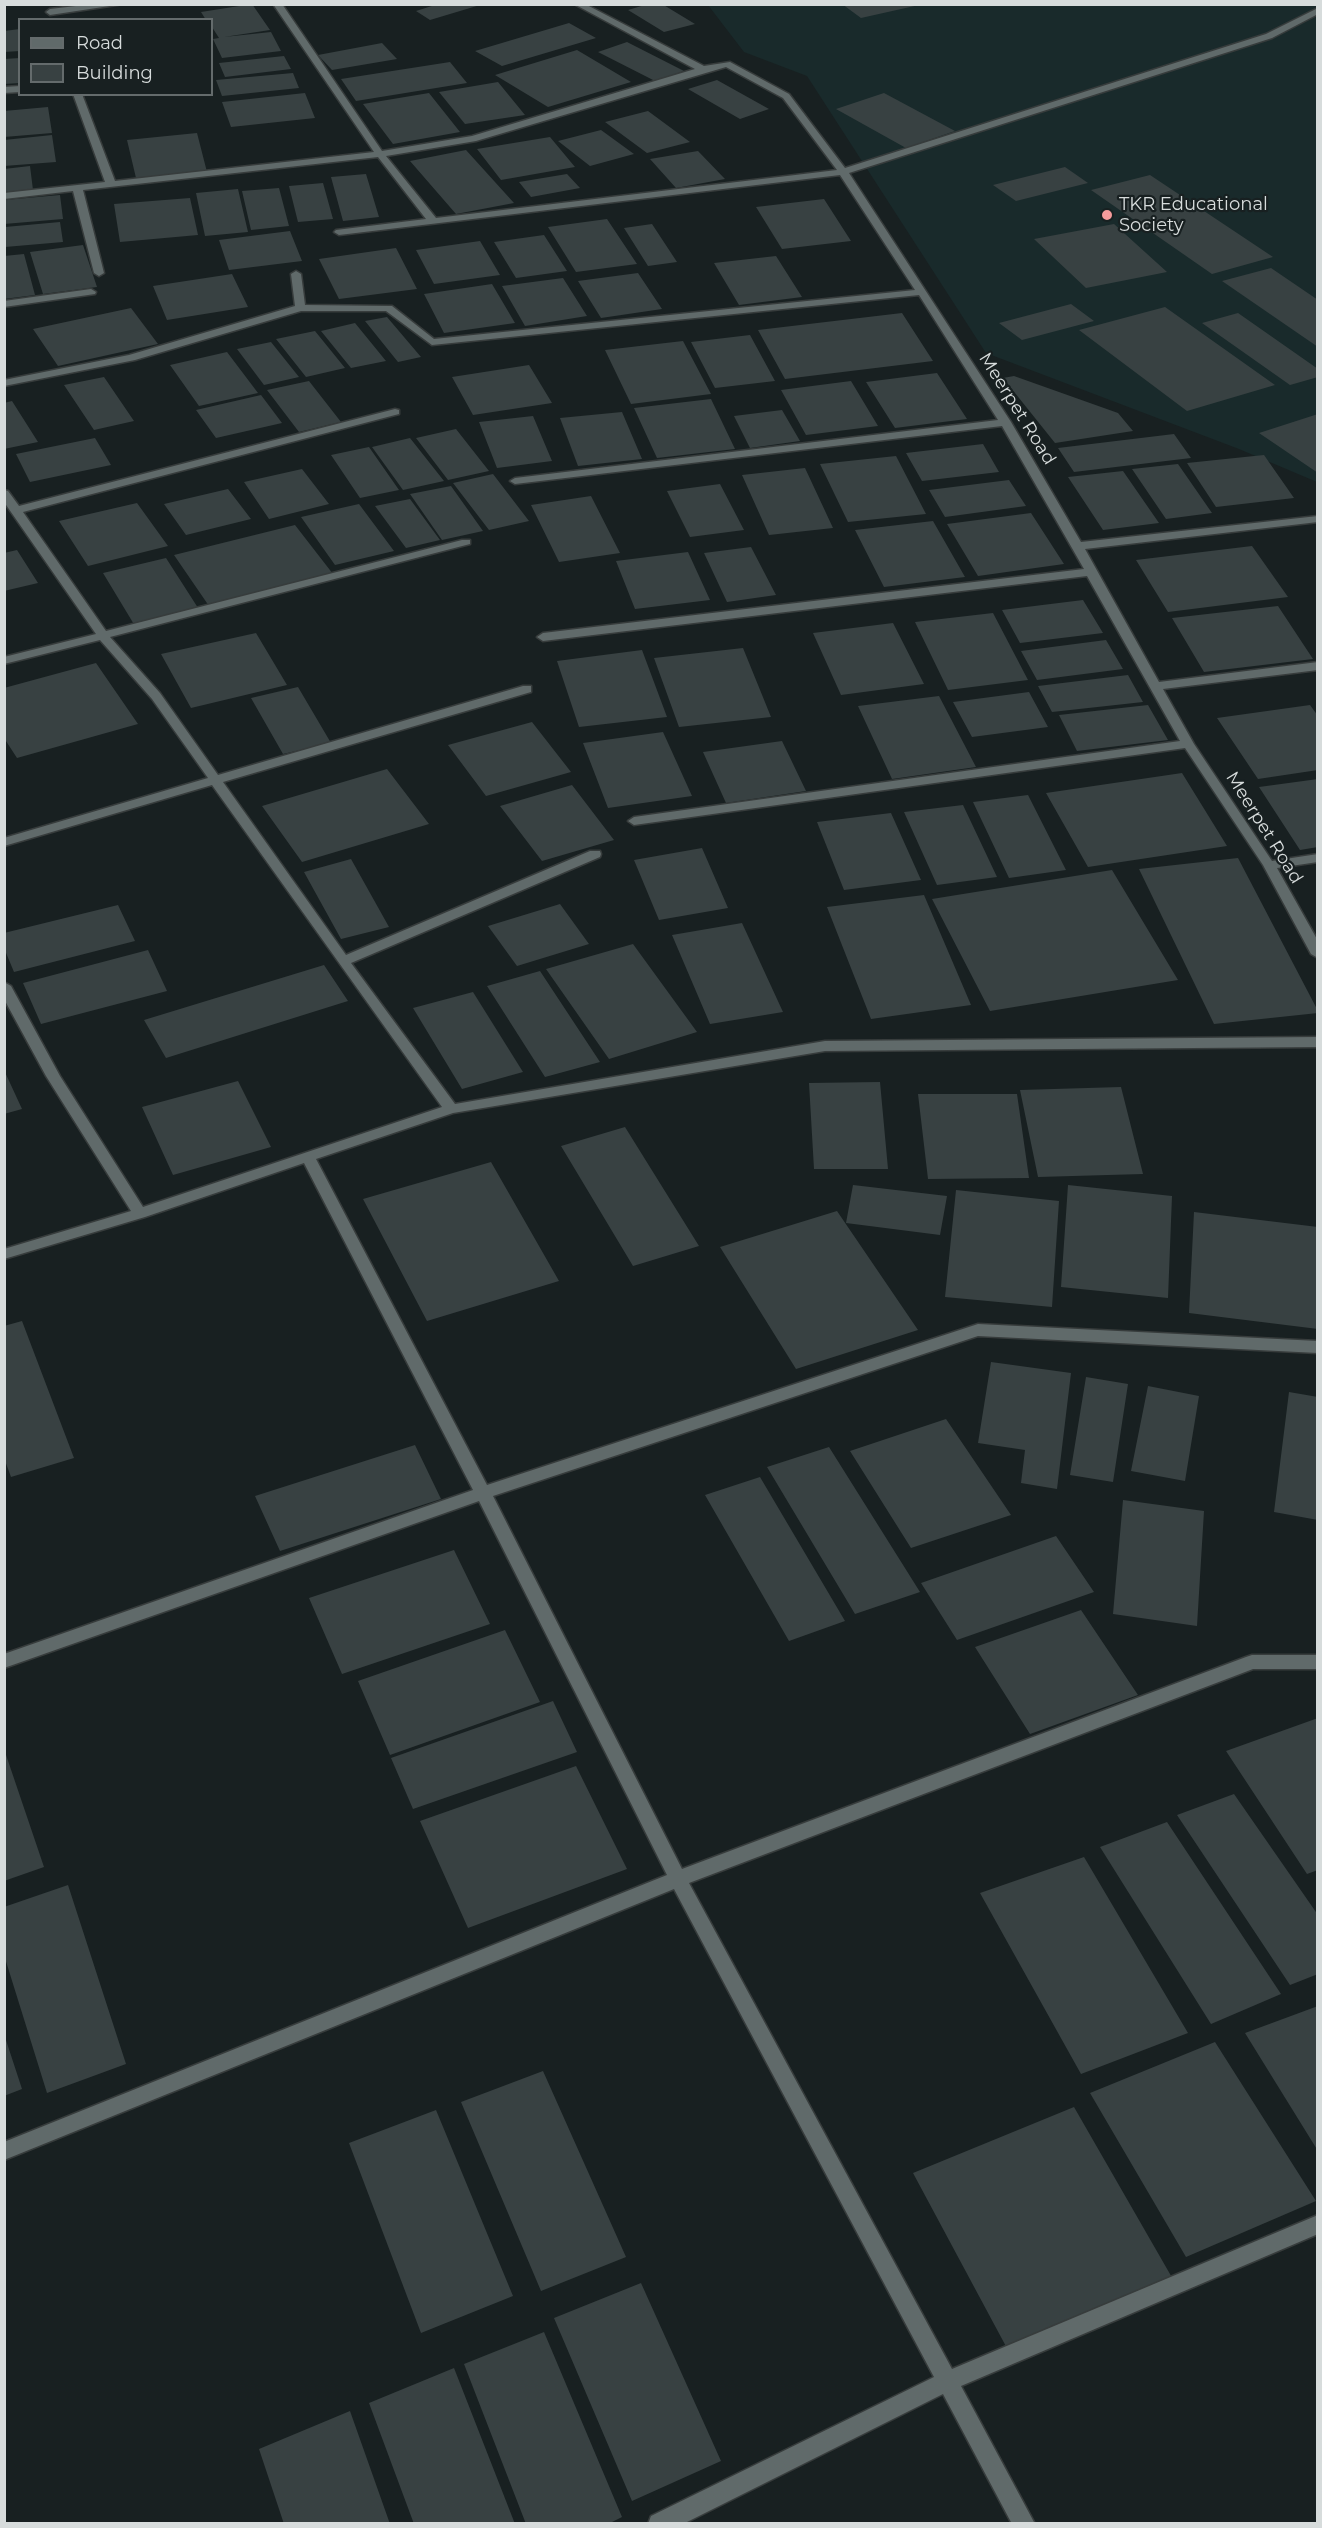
<!DOCTYPE html>
<style>
body{margin:0}
#map{position:relative;width:1322px;height:2528px;overflow:hidden;background:#182021;font-family:Montserrat,sans-serif}
canvas{display:block}
.frame{position:absolute;inset:0;border:6px solid #d7dcdc;pointer-events:none}
.legend{position:absolute;left:18px;top:18px;width:195px;height:78px;box-sizing:border-box;background:#182021;border:2px solid #646b6c;margin:0;padding:8px 10px;list-style:none;font-size:18px;color:#d7dcdc}
.legend li{display:flex;align-items:center;gap:12px;height:30px}
.legend b{width:30px;border:2px solid #646b6c}
</style>
<div id="map">
<canvas width="1322" height="2528"></canvas>
<div class="frame"></div>
<ul class="legend">
<li><b style="height:8px;background:#606a6a"></b>Road</li>
<li><b style="height:16px;background:#384142"></b>Building</li>
</ul>
</div>
<script>
const g = document.querySelector('canvas').getContext('2d');
g.lineJoin = 'round';
function paint(path, color) { g.fillStyle = color; g.fill(path, 'evenodd'); }
function strokePath(path, color, width, dash) { g.strokeStyle = color; g.lineWidth = width; g.lineCap = dash ? 'butt' : 'round'; g.setLineDash(dash || []); g.stroke(path); }
function label(font, color, halo, rows, align = 'center') {
  g.font = font + ' Montserrat,sans-serif'; g.lineWidth = 4.5; g.setLineDash([]); g.textBaseline = 'middle'; g.strokeStyle = halo; g.fillStyle = color; for (const [text, x, y, turn = 0] of rows) {
    g.save(); g.translate(x, y); g.rotate((+turn || 0) * Math.PI / 180); g.textAlign = isNaN(turn) ? turn : align; if (halo) g.strokeText(text, 0, 0); g.fillText(text, 0, 0); g.restore();
  }
}
const built = new Path2D(`
 M708,5H1317V482L1239,449L986,353L807,76L744,52Z`);
const building = new Path2D(`
 M252,4L270,30L224,37L271,32L281,51L222,58L213,39L219,38L212,27V20H206L201,12Z
 M438,4H480V5L430,20L416,11Z
 M648,4H662L695,24L664,32L628,10Z
 M842,4H919V5L861,18Z
 M569,23L596,38L502,66L475,51Z
 M20,29V51L4,52V31Z
 M627,42L684,71L655,81L598,52Z
 M382,43L397,59L332,70L318,55Z
 M577,50L631,82L548,107L495,75Z
 M284,56L291,69L225,77L219,63Z
 M20,58V83L4,84V59Z
 M450,62L467,83L356,101L341,79Z
 M293,73L299,88L222,96L216,80Z
 M717,80L769,109L740,119L688,89Z
 M498,82L525,115L465,124L439,92Z
 M305,93L315,118L231,127L222,102Z
 M429,93L460,132L393,144L363,104Z
 M884,93L955,131L906,148L836,109Z
 M48,107L52,133L4,137V111Z
 M648,111L690,142L647,153L605,122Z
 M601,130L634,154L590,166L558,141Z
 M197,133L207,172L136,178L127,140Z
 M52,135L56,162L4,166V140Z
 M550,137L575,167L501,180L477,149Z
 M466,150L514,203L456,214L410,161Z
 M698,151L725,179L676,188L650,159Z
 M30,166L33,190L4,193V169Z
 M1065,167L1088,183L1016,201L993,185Z
 M366,174L379,217L343,221L331,177Z
 M567,174L580,188L531,197L519,182Z
 M1150,175L1273,257L1212,274L1091,190Z
 M323,183L333,219L298,222L289,186Z
 M279,188L289,226L251,230L242,191Z
 M238,189L248,232L205,236L196,193Z
 M60,195L63,219L4,224V200Z
 M190,198L198,235L120,242L114,204Z
 M824,199L851,241L782,249L756,207Z
 M607,219L637,264L576,272L548,227Z
 M60,222L63,242L5,247V227Z
 M652,224L677,262L648,266L624,228Z
 M1114,224L1167,272L1086,288L1034,239Z
 M290,231L302,261L229,270L219,240Z
 M544,235L567,271L516,278L494,242Z
 M480,241L500,275L434,284L416,250Z
 M83,245L97,287L43,294L30,252Z
 M396,248L417,289L339,299L319,259Z
 M24,254L35,295L4,299V256Z
 M776,256L802,297L739,305L714,263Z
 M1271,268L1318,300V347L1222,281Z
 M638,273L662,309L601,318L578,281Z
 M232,274L248,307L167,320L153,286Z
 M563,278L587,316L525,326L502,286Z
 M492,284L515,323L444,333L424,294Z
 M1071,304L1094,321L1022,340L999,323Z
 M1165,307L1275,385L1187,411L1079,330Z
 M131,308L158,344L58,366L33,329Z
 M902,313L933,361L785,379L758,330Z
 M1238,313L1318,369V377L1290,385L1202,323Z
 M387,317L421,357L398,362L365,321Z
 M355,323L386,361L351,368L321,331Z
 M315,331L345,368L306,377L276,339Z
 M750,335L775,381L715,388L691,342Z
 M683,341L711,394L631,404L605,350Z
 M271,342L299,377L264,385L237,349Z
 M227,352L258,393L199,406L170,365Z
 M529,365L552,403L473,415L452,377Z
 M937,373L967,419L895,428L866,382Z
 M1014,376L1118,413L1133,431L1055,443L1003,378Z
 M104,377L134,421L94,430L64,385Z
 M309,381L341,422L299,432L267,390Z
 M851,381L878,426L806,435L781,390Z
 M261,395L282,423L216,438L196,410Z
 M711,399L735,449L657,458L634,408Z
 M12,401L38,442L4,449V403Z
 M782,410L800,441L750,448L734,416Z
 M622,412L642,459L578,466L560,418Z
 M1318,414V473L1259,433Z
 M533,416L552,461L497,468L479,422Z
 M456,429L489,471L448,480L416,438Z
 M1174,434L1191,458L1074,472L1058,448Z
 M95,438L111,465L30,482L16,454Z
 M410,438L444,481L403,490L372,447Z
 M983,444L999,472L922,481L906,453Z
 M369,447L399,490L360,498L331,455Z
 M1264,455L1294,498L1216,507L1187,463Z
 M896,456L926,514L848,522L820,464Z
 M1178,464L1212,513L1166,519L1132,469Z
 M805,468L833,528L769,535L742,475Z
 M302,469L329,504L269,519L244,482Z
 M1123,471L1159,523L1103,530L1068,477Z
 M493,474L529,521L489,530L453,483Z
 M1009,480L1026,506L945,517L929,490Z
 M720,484L744,530L690,537L667,491Z
 M451,486L483,531L442,540L410,494Z
 M228,489L251,519L186,535L164,504Z
 M591,496L620,553L559,562L531,505Z
 M410,499L440,540L406,548L375,506Z
 M137,503L168,546L88,566L59,521Z
 M359,504L394,551L335,565L301,517Z
 M1031,513L1064,564L978,576L947,524Z
 M933,521L965,577L884,587L855,530Z
 M295,525L333,574L209,606L174,555Z
 M1252,546L1288,597L1168,612L1136,560Z
 M751,547L776,595L727,602L704,553Z
 M17,550L38,583L4,591V553Z
 M688,552L710,600L635,609L616,561Z
 M166,558L200,611L135,626L103,573Z
 M1083,600L1103,633L1020,643L1002,610Z
 M1278,606L1313,659L1204,672L1172,618Z
 M993,613L1028,680L948,690L915,622Z
 M893,623L924,684L841,695L813,633Z
 M256,633L287,685L191,708L161,654Z
 M1106,640L1123,669L1037,680L1021,651Z
 M743,648L771,717L679,727L654,658Z
 M642,650L667,717L579,727L557,661Z
 M96,663L138,724L17,758L4,738V688Z
 M1128,675L1143,702L1052,712L1038,686Z
 M298,687L331,743L283,754L251,698Z
 M1029,692L1048,727L972,737L953,702Z
 M939,696L976,767L892,779L858,706Z
 M1148,705L1168,740L1077,751L1059,715Z
 M1310,705L1318,716V770L1258,779L1217,718Z
 M532,722L571,772L486,796L448,745Z
 M663,732L692,796L608,808L583,743Z
 M782,741L806,791L726,803L703,752Z
 M387,769L429,824L302,862L262,806Z
 M1182,773L1227,846L1088,867L1046,793Z
 M1318,779V847L1300,850L1259,787Z
 M572,785L614,840L542,861L500,806Z
 M1028,795L1066,870L1009,878L973,802Z
 M963,805L997,877L937,885L904,812Z
 M891,813L921,880L844,890L817,822Z
 M702,848L728,908L659,920L634,860Z
 M1238,858L1318,1011V1013L1214,1024L1139,869Z
 M351,859L389,927L341,939L304,872Z
 M1112,870L1178,980L990,1011L932,899Z
 M924,895L971,1005L871,1019L827,907Z
 M560,904L589,944L517,966L488,926Z
 M118,905L135,941L14,972L4,948V933Z
 M742,923L783,1012L710,1024L672,935Z
 M633,944L697,1032L609,1059L546,969Z
 M148,950L167,991L41,1024L23,983Z
 M324,965L348,1001L166,1058L144,1020Z
 M540,971L600,1062L545,1077L487,986Z
 M473,992L523,1072L462,1089L413,1008Z
 M4,1070L22,1109L4,1114Z
 M238,1081L271,1147L173,1175L142,1107Z
 M880,1082L888,1169H814L809,1083Z
 M1121,1087L1143,1174L1038,1177L1020,1090Z
 M918,1094H1017L1029,1178L928,1179Z
 M625,1127L699,1246L633,1266L561,1146Z
 M491,1162L559,1281L427,1321L363,1199Z
 M853,1185L947,1196L940,1235L846,1223Z
 M1068,1185L1172,1196L1168,1298L1061,1287Z
 M956,1190L1059,1201L1052,1307L945,1297Z
 M837,1211L918,1330L796,1369L720,1247Z
 M1194,1212L1318,1227V1329L1189,1313Z
 M22,1321L74,1458L11,1477L4,1458V1326Z
 M991,1362L1071,1373L1057,1489L1021,1483L1025,1450L978,1443Z
 M1086,1377L1128,1384L1113,1482L1070,1475Z
 M1148,1386L1199,1396L1185,1481L1131,1471Z
 M1289,1392L1318,1397V1520L1274,1512Z
 M946,1419L1011,1515L911,1548L850,1451Z
 M415,1445L441,1499L280,1551L255,1496Z
 M829,1447L920,1592L855,1614L767,1467Z
 M760,1477L845,1621L789,1641L705,1495Z
 M1123,1500L1204,1511L1197,1626L1113,1614Z
 M1056,1536L1094,1592L957,1640L921,1583Z
 M454,1550L490,1624L342,1674L309,1598Z
 M1081,1610L1138,1695L1030,1734L975,1647Z
 M505,1630L540,1702L390,1755L358,1681Z
 M553,1701L577,1752L413,1809L391,1758Z
 M1318,1718V1870L1307,1874L1226,1751Z
 M4,1749L44,1867L4,1881Z
 M576,1766L627,1869L468,1928L420,1821Z
 M1234,1794L1318,1915V1974L1290,1985L1177,1815Z
 M1167,1822L1281,1994L1211,2024L1100,1847Z
 M1084,1857L1188,2033L1081,2074L980,1893Z
 M68,1885L126,2064L47,2093L4,1955V1907Z
 M1318,2006V2151L1245,2033Z
 M4,2034L22,2089L4,2096Z
 M1215,2042L1316,2201L1186,2257L1090,2093Z
 M543,2071L626,2257L541,2291L461,2102Z
 M1074,2107L1174,2281L1009,2352L913,2173Z
 M436,2110L513,2296L421,2333L349,2143Z
 M641,2283L721,2461L632,2501L554,2318Z
 M544,2332L622,2517L608,2524H526L464,2364Z
 M454,2368L515,2524H414L369,2403Z
 M350,2411L390,2524H284L259,2449Z`);
const minor = new Path2D(`
 M93,4H123L50,15L46,12L50,9Z
 M273,4H282L382,151L472,136L695,69L574,4H585L704,66L730,62L789,94L845,168L1266,34L1318,8V14L1272,38L849,173L1011,422L1081,542L1318,516V522L1085,549L1159,682L1318,662V670L1163,689L1194,744L1272,861L1318,854V862L1277,868L1318,941V958L1311,954L1263,865L1185,748L634,825L628,821L634,817L1180,741L1087,576L543,641L537,637L543,633L1084,569L1002,426L515,484L510,481L515,478L998,420L919,295L432,345L386,311H301L135,360L4,386V380L129,355L295,306L291,274L296,271L301,274L305,305L392,306L434,339L915,290L840,175L339,235L334,232L336,230L426,219L378,157L83,190L104,273L99,276L94,273L73,191L4,199V193L105,182L73,94H82L115,181L374,152ZM726,67L783,98L837,170L436,218L386,156L476,141Z
 M20,86V92L4,93V87Z
 M91,289L96,292L95,294L4,307V301Z
 M395,409L399,410V414L23,512L106,631L462,540H470V544L110,637L160,693L218,775L523,686H531V692L223,782L346,955L590,851H600L601,854L600,857L351,963L455,1104L825,1041L1318,1037V1047L825,1051L453,1113L316,1159L487,1485L978,1324L1318,1341V1353L978,1336L493,1496L682,1869L1246,1657L1252,1655H1318V1669H1253L689,1883L952,2369L1318,2215V2234L961,2386L1035,2524H1012L943,2394L683,2524H648L651,2516L934,2377L674,1889L4,2160V2142L667,1875L479,1501L4,1668V1654L473,1490L304,1163L145,1217L4,1259V1249L131,1211L46,1076L4,999V982L11,986L60,1076L143,1207L442,1107L212,785L4,846V838L208,778L152,699L100,640L4,664V657L96,634L4,502V490L8,491L19,506Z`);
const markers = [
 [1107,215,6,"#f59b9b"]
];
const farPoinames = [
 ["TKR Educational",1119,205],
 ["Society",1119,226]
];
const farStreetnames = [
 ["Meerpet Road",1017,409,58],
 ["Meerpet Road",1264,828,58]
];
paint(built, '#192a2b');
paint(building, '#384142');
strokePath(minor, '#373c3c', 3);
paint(minor, '#606a6a');
for (const [x, y, r, color] of markers) { const dot = new Path2D(); dot.arc(x, y, r, 0, 2 * Math.PI); g.fillStyle = color; g.fill(dot); strokePath(dot, '#182021', 2); }
label('18px', '#d7dcdc', '#182021', farPoinames, 'left');
label('18px', '#d7dcdc', '#182021', farStreetnames);
</script>
